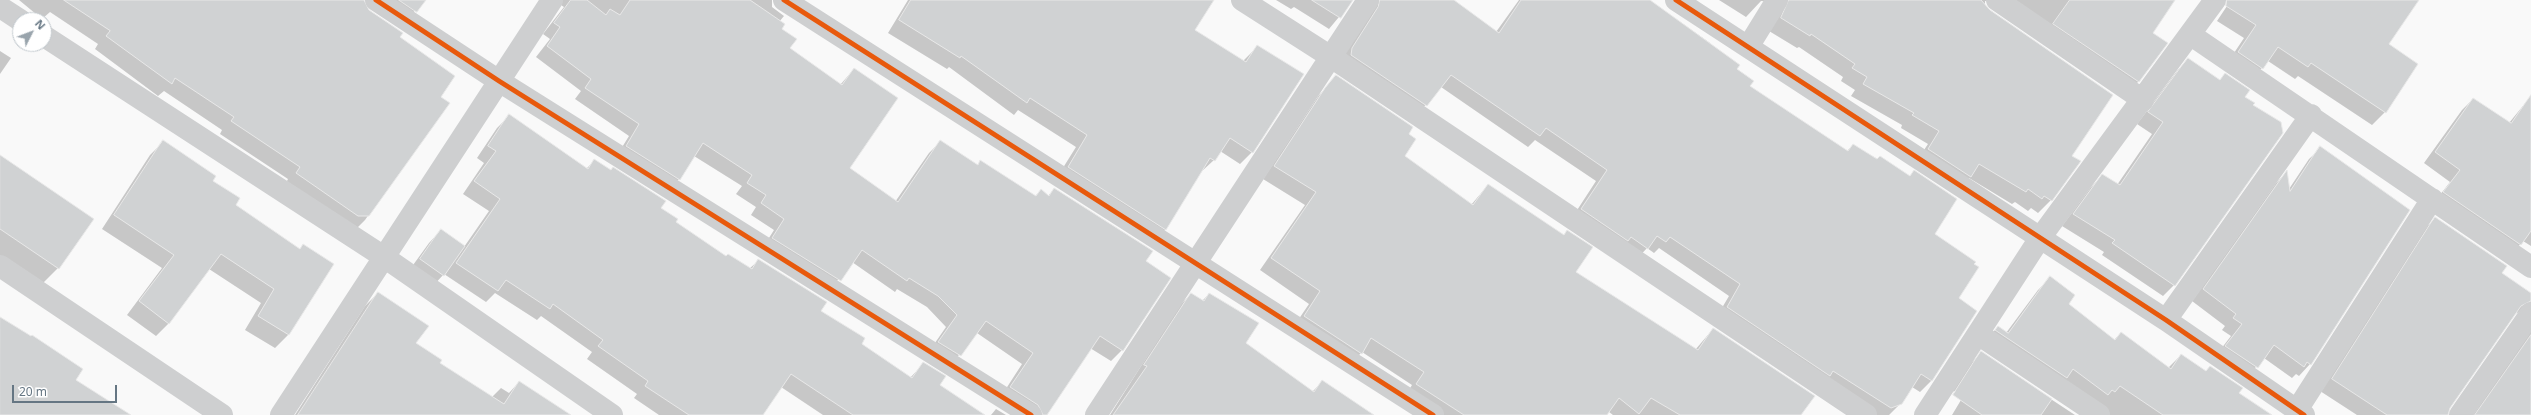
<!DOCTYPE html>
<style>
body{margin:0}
#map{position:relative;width:2531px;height:415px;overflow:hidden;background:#f9f9f9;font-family:"Noto Sans",sans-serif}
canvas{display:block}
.north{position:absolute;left:12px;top:12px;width:40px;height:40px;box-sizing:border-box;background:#fff;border:1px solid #c1c8cd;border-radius:50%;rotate:48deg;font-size:11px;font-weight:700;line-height:16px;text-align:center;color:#657683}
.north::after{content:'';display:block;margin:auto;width:14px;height:18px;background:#99a4ac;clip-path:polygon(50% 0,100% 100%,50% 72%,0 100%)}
.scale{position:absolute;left:12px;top:385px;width:105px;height:18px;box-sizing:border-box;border:2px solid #657683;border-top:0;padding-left:5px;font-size:12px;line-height:14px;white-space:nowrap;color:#657683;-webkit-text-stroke:3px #fff;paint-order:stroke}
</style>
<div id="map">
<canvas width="2531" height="415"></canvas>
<div class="north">N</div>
<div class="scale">20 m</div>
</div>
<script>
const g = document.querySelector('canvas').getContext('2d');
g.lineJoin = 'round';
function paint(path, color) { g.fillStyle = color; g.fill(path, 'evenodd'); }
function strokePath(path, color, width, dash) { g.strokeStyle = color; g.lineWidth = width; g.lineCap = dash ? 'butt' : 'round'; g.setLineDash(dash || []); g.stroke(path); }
const shadow = new Path2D(`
 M19,0H345L368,11L399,37L440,97L448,103L365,220L352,233L285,185L288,179L220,134L222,130L164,91L158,96L95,49L98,44L50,12L42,19Z
 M374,0H424L406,21Z
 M553,0H772V7L784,16L779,22L789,48L840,85L854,69L848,168L895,202L929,153L940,142L977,165L981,161L1035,196L1041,191L1048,196L1054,189L1145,261L1122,350L1111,361L1090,348L1044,415H1026L1000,398L1022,364L977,333L949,367L928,353L946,327L927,307L897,289L895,292L852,262L829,291L762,249L774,230L751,215L756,207L736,194L742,186L694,156L679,179L668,190L616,157L629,136L575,99L581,91L536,57L550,39L543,34L564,7Z
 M908,0H1204L1193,30L1243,61L1258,46L1252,152L1240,164L1220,151L1214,160L1201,172L1166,229L1154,241L1056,179L1076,147L1018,110L1014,115L949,67L947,69L888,33Z
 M1276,0H1353L1329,29L1294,7L1291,9Z
 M1361,0H1452L1496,32L1519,0H1649L1710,43L1709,45L1735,69L1749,86L1847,151L1853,145L1909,177L1914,172L1933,234L1957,298L1976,312L1931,381L1920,392L1912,387L1901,403L1889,415H1873L1716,318L1729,296L1659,248L1654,253L1647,248L1636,260L1570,221L1596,181L1535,140L1528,147L1441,87L1415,117L1341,60Z
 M1719,0H2175L2152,34L2138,82L2126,94L1991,2L1985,1V5L2071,156L2051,200L2038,213L2031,208L2028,211L2015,202L2012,204L1969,178L1957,189L1916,162L1928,144L1901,128L1902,125L1851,96L1855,90L1841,81L1843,77L1799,47L1797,48L1769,31L1771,2L1761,1L1746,17Z
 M2231,0H2418L2387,44L2385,112L2372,125L2298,76L2295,79L2268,61L2250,81L2226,65L2244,38L2217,21Z
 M0,51L11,58L0,74Z
 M2188,59L2219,81L2225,74L2244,97L2174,285L2163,296L2102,255L2104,252L2062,226L2091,187L2103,175L2117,185L2152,134L2137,124L2177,71Z
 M1332,83L1407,135L1404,156L1471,205L1488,185L1564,235L1567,231L1575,272L1695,350L1713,329L1800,415H1613L1609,412L1606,415H1433L1405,396L1412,385L1362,352L1349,365L1292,329L1309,304L1260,270L1305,205L1263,179L1319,95Z
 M2531,96V246L2523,241L2510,256L2433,204L2450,182L2424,163L2462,110L2473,99L2509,123Z
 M509,116L586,169L595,160L660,209L674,223L726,257L749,269L759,260L861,344L910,378L924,363L938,386L983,415H823L781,387L762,415H659L634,398L637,394L587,359L592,352L541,316L537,320L495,293L486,302L444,274L431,288L408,272L429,243L441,230L464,247L489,211L463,194L484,163L477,158L497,128Z
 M163,142L212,181L234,206L299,250L303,246L333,264L288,335L275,348L245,330L261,303L209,269L169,323L156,336L127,315L162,268L102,229L150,155Z
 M2321,148L2310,364L2299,376L2296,374L2292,378L2264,358L2245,379L2214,358L2231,336L2222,330L2225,326L2192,301L2276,183L2287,172L2289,189L2309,159Z
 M0,156L92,219L58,268L41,285L0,257Z
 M2436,218L2501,274L2531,294V325L2519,312L2513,315L2449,407L2447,415H2357L2320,391L2423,230Z
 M2050,278L2067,304L2114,340L2121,333L2168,368L2181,355L2269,415H2091L1986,339L1998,327L2006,333L2038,290Z
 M378,293L415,344L439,363L492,397L501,388L509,393L519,382L568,415H295L365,306Z
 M1191,294L1202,301L1209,294L1244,344L1312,392L1322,382L1366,415H1110L1179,306Z
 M2531,328V415H2473Z
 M1981,353L2075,415H1952L1970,385L1952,392L1969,365Z
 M996,409L1006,415H991Z`);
const building = new Path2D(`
 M64,0H364L369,10L403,33L400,37L455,76L441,97L450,103L369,216H358L296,173L300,167L231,121L234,117L175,78L172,84L106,36L110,31Z
 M399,0H426L417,12Z
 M571,0H587L606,15L610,9L620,15L630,0H750L785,24L782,29L797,39L790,48L842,85L854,68L898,98L850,168L898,202L940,140L978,165L980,160L1036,196L1041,189L1049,196L1054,188L1153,251L1146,261L1171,278L1123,351L1100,336L1047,415H1043L1038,405L1010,387L1033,353L986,321L961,356L938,342L957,315L938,296L909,278L907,281L862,250L841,281L772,238L784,219L761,203L766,195L747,183L752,175L703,143L680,180L626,146L639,124L585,88L591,79L547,46L560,27L554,23Z
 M911,0H1214L1195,30L1246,62L1257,45L1304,74L1253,153L1230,138L1215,161L1210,158L1166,230L1068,167L1087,135L1030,98L1027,103L961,56L960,58L899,20Z
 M1312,0H1353L1341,18Z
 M1380,0H1454L1499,33L1521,0H1650L1740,65L1737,69L1754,81L1750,86L1848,151L1853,144L1877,159L1880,156L1910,176L1914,170L1957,199L1935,234L1976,262L1974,264L1979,267L1959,298L1977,311L1932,381L1921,374L1902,404L1891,408L1833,371L1830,376L1727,307L1740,284L1670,237L1666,242L1657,236L1648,249L1631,237L1628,241L1581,209L1607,170L1546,128L1540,136L1451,75L1427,106L1351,55L1352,48L1378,7Z
 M1789,0H1981L1990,10L2113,95L2072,156L2081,161L2052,201L2044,196L2042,199L2028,189L2026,192L1979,164L1971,177L1928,149L1939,131L1912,115L1914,113L1863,84L1867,77L1852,68L1855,64L1811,34L1810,36L1781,18Z
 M2070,0H2175L2153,33L2168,43L2139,82L2053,24Z
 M2227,0H2419L2389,44L2418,64L2386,113L2311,63L2308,67L2278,47L2263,69L2238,52L2256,25L2226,6Z
 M2188,58L2220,80L2225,73L2250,90L2245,97L2255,103L2253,105L2281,122L2283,133L2175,286L2112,243L2115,240L2073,214L2102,174L2120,185L2163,122L2148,112Z
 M1336,75L1413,127L1409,134L1416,139L1405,156L1473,205L1488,184L1564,235L1567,230L1593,247L1576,272L1698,350L1713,328L1815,396L1801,415H1680L1651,398L1639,414L1619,398L1607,415H1464L1416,384L1424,372L1371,338L1362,354L1304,316L1320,291L1271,258L1316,192L1274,166L1325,88Z
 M2531,95V231L2521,245L2443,192L2460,170L2435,152L2473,98L2511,123Z
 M509,114L588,169L594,159L611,170L613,167L666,201L661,208L678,219L676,222L726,256L728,254L752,269L758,259L827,302L821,311L865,338L862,344L912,378L923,362L946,376L940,385L985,415H853L791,374L763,415H689L645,386L648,381L598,346L603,340L553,304L550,309L506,280L498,291L456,263L500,199L474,181L496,151L488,146Z
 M163,140L216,176L213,181L240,198L236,205L300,249L303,244L334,264L289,335L258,316L274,289L221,254L169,324L139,301L174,255L114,215Z
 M2320,146L2410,210L2311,365L2307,362L2304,367L2274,345L2258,368L2225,346L2242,324L2233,318L2236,314L2203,289L2287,170L2290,191Z
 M0,155L94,219L59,269L0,229Z
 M2435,217L2507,266L2502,273L2531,293V301L2521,306L2450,408L2448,415H2387L2332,379Z
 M441,229L465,246L444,276L420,259Z
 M2050,276L2075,295L2069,304L2115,340L2121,332L2171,369L2181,354L2206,371L2210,366L2243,388L2239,393L2272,415H2163L2120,386L2115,392L2112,390L2108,395L2073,369L2067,378L1995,330L1998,326L2008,333Z
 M378,292L429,326L416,343L442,360L440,363L504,404L519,381L571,415H298Z
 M1191,293L1204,301L1209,293L1259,323L1246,343L1314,392L1322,380L1374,415H1113L1147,366L1144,365Z
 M0,317L31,336L32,335L83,369L76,380L131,415H0Z
 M2531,335V415H2475Z
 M1981,351L2052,399L2041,415H1982L1953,395Z`);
const minor = new Path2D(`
 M376,0L499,81L1031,415
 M784,0L1433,415
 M1242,0L1331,57L1866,415
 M1676,0L2166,320L2304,415
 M1997,0L2143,100
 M0,7L20,20
 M2191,35L2531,267
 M44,36L384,257L612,415
 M1748,47L1777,0
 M0,266L222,415
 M2166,320L2311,115
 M1978,334L2099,415
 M2297,410L2432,199
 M281,415L552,0
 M1096,415L1368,0
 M1925,415L2040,238L2215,0
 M2460,415L2531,313`);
const cycleway = new Path2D(`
 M376,0L499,81L1031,415
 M784,0L1433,415
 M1676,0L2166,320L2304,415`);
paint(shadow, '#0003');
paint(building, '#d0d2d3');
strokePath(building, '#e8e8e8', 1);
strokePath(minor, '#cecfd0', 22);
strokePath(cycleway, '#e8590c', 5);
</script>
